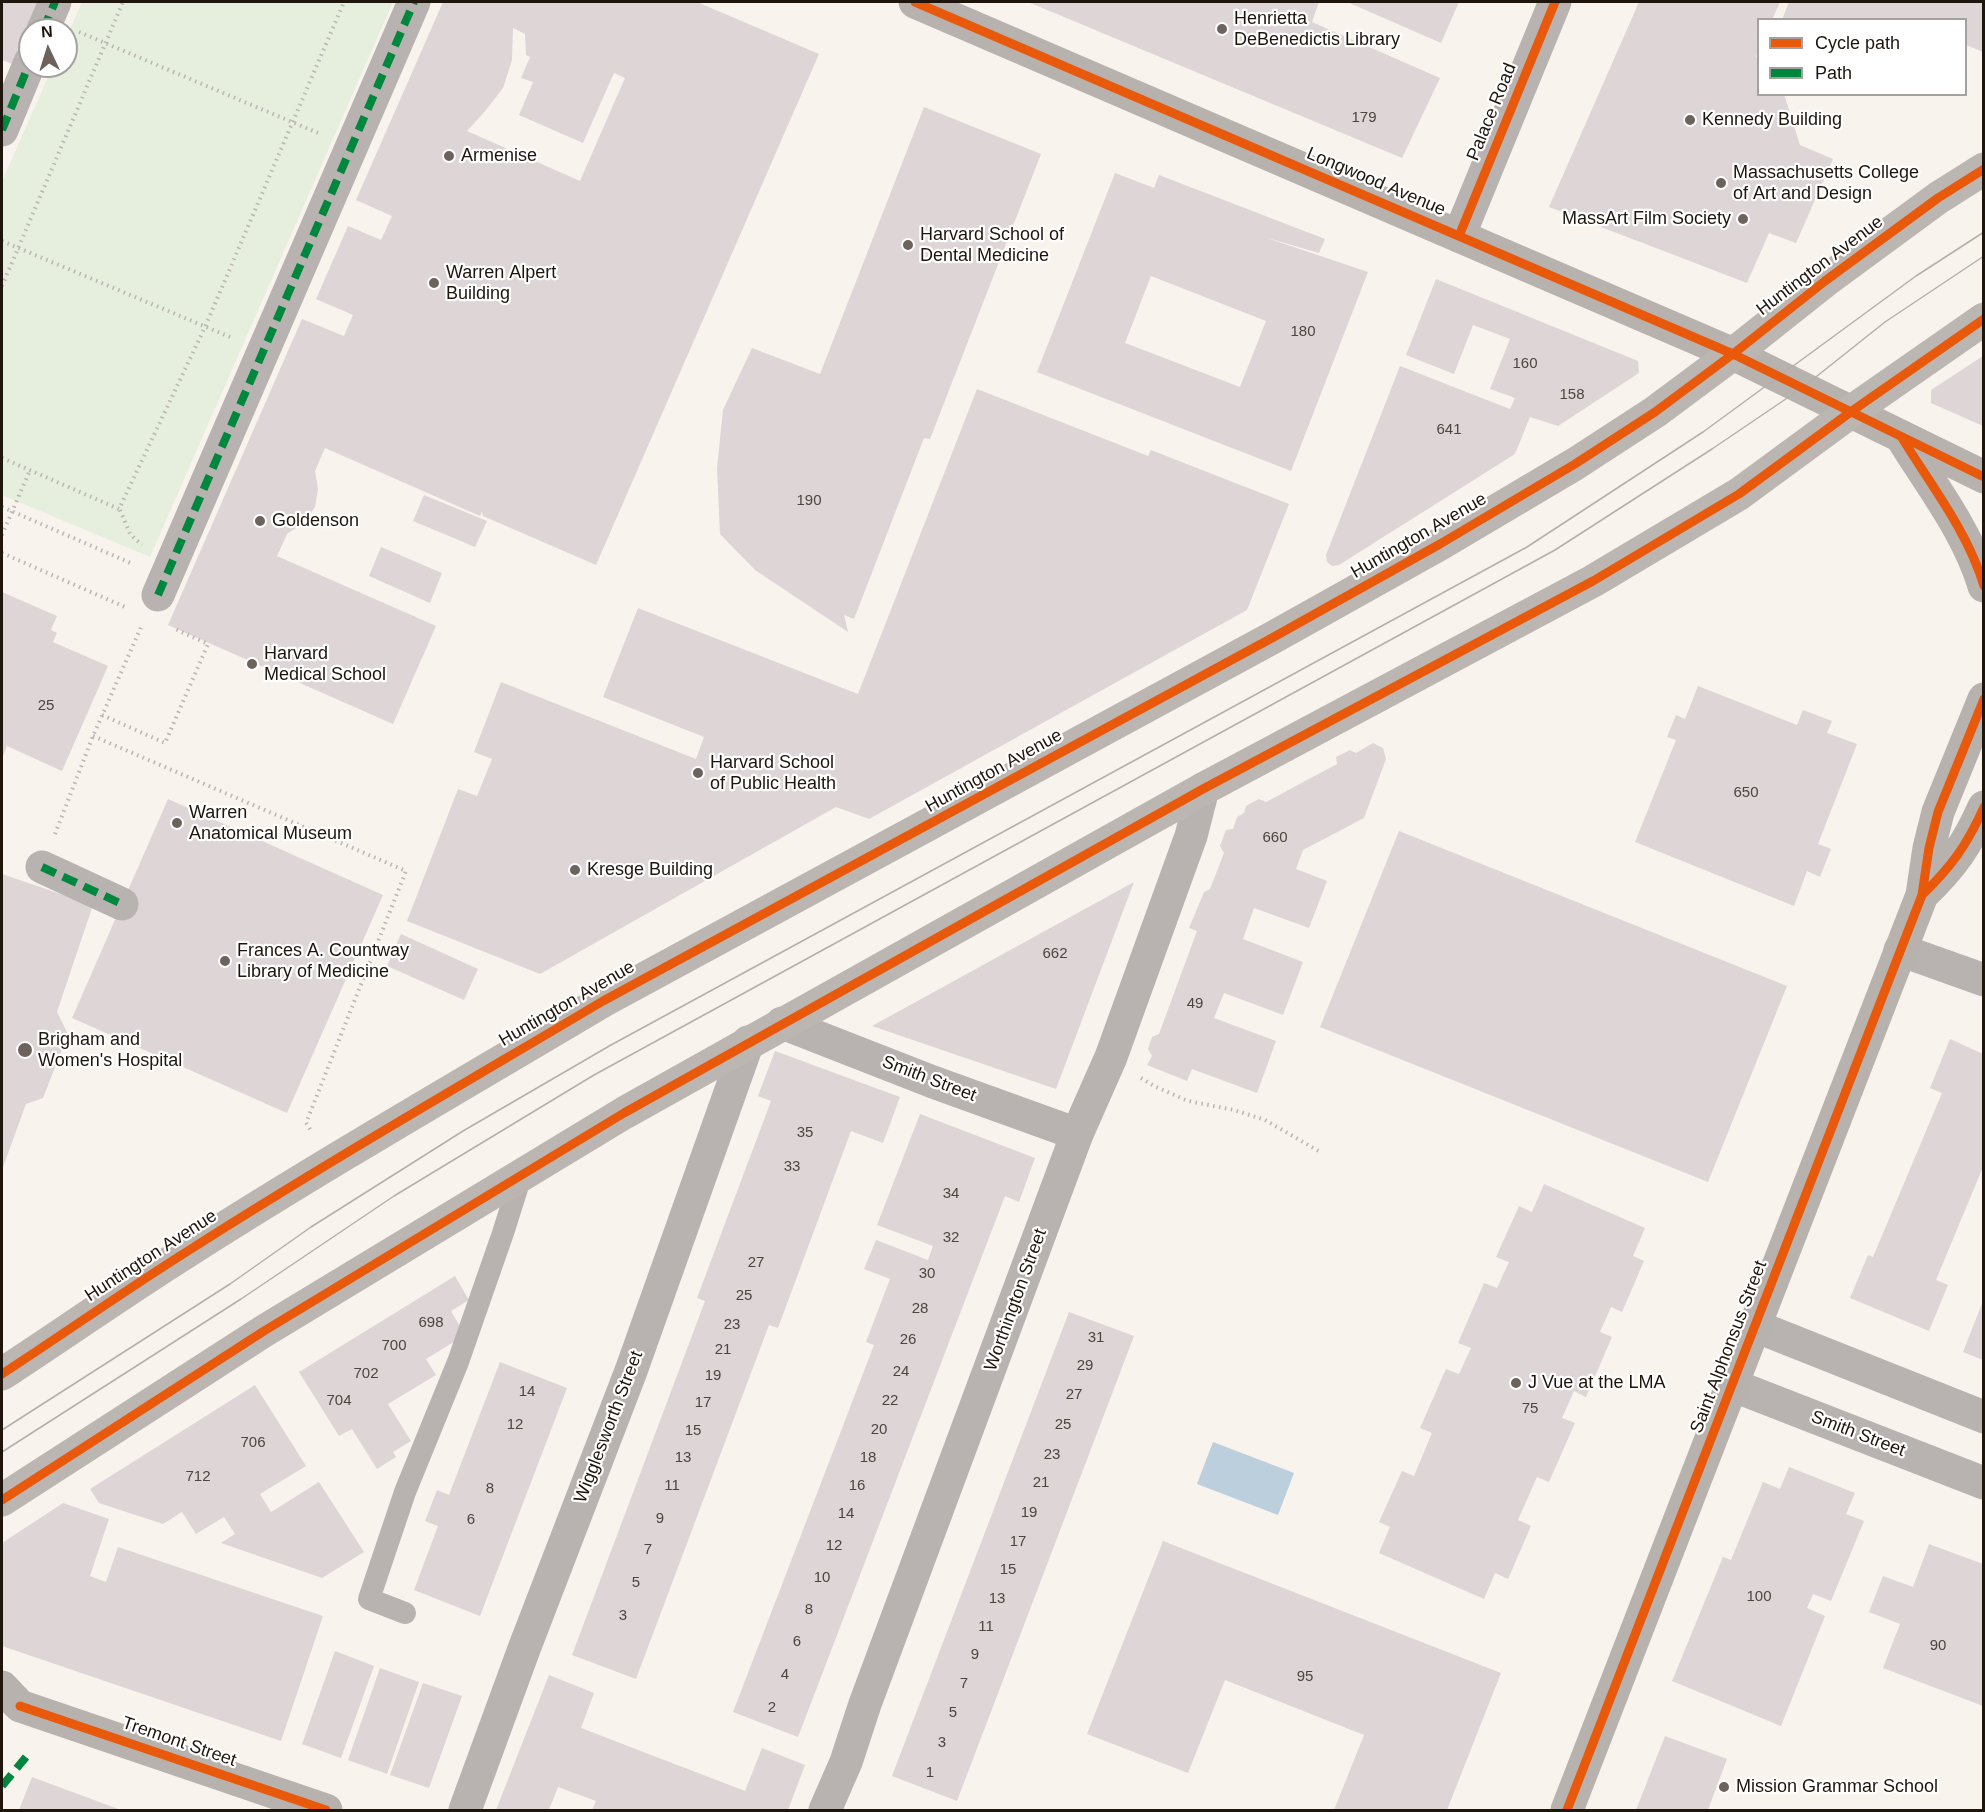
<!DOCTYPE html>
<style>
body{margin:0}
#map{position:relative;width:1985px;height:1812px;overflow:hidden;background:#f9f3ee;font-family:Arial,sans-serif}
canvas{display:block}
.frame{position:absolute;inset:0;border:3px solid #1e150d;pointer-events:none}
.legend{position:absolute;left:1757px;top:18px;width:210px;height:78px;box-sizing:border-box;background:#fff;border:2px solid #a5a19e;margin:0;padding:8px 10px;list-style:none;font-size:18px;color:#1e150d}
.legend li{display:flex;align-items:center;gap:12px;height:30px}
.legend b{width:30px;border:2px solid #a5a19e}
.north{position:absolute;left:18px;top:18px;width:60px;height:60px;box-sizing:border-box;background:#fff;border:2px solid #a5a19e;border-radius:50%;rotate:356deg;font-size:16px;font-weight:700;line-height:24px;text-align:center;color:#1e150d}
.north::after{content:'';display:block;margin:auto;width:21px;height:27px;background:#6b635c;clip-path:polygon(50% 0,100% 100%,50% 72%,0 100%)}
</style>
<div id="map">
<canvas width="1985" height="1812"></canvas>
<div class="frame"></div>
<ul class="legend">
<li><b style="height:8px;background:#e8590c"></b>Cycle path</li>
<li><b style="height:8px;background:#00873e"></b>Path</li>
</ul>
<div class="north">N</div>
</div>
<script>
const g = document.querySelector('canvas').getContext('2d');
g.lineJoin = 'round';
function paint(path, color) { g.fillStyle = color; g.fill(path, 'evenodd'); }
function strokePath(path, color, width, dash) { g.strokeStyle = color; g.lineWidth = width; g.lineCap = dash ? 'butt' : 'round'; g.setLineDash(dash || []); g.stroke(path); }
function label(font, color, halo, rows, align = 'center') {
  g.font = font + ' Arial,sans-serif'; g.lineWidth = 4.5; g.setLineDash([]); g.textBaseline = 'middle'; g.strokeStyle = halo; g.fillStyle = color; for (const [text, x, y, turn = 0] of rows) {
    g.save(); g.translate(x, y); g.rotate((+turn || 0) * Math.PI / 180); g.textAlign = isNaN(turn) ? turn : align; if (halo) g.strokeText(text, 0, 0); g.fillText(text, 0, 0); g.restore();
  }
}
const green = new Path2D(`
 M82,2H393L150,557L2,495V181L53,66H66V38Z`);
const water = new Path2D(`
 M1213,1442L1294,1473L1278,1515L1197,1484Z`);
const building = new Path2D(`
 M2,2H47L30,30V42L20,67L2,60Z
 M443,2H697L819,54L596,565L483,516L482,511L480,516L325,448L315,471L318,489L315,507L305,522L287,534L277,556L436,626L393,724L168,625L302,319L344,336L353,315L316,299L348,226L381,240L392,216L356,200ZM513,28L525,34L526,55L530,57L521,78L533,82L519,115L583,143L614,73L625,78L580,181L467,131L486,110L503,88L512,60Z
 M1028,2H1319L1312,22L1440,78L1402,158Z
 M1347,2H1459L1441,43Z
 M1639,2H1780L1772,20H1758V51L1756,57L1758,58V94H1784L1800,145L1833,159L1796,243L1769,233L1747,283L1549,207Z
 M1789,2H1983V52L1966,45V20H1782Z
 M924,107L1041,154L930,439L924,438L854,619L844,615L848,632L755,570L720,534L717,468L723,410L752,348L820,374Z
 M1115,173L1154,188L1159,175L1325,239L1319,253L1264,237L1368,272L1291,471L1037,372ZM1151,276L1266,321L1240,387L1125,343Z
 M1436,279L1638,361L1639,373L1558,426L1530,417L1515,454L1339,565L1332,566L1327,562L1326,555L1400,366L1510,409L1515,398L1490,389L1510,339L1473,325L1454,374L1406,355Z
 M1983,356V426L1931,403V390Z
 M977,389L1148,456L1151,450L1289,504L1247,610L869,819L836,807L540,974L407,921L458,789L477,796L492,759L474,752L501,682L696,759L704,737L603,697L638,608L858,694Z
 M424,495L487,521L475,547L413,521Z
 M381,547L442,573L430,603L369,576Z
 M2,592L57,616L51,630L57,633L53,642L108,666L62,771L7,746L2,759Z
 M1698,686L1797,725L1803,710L1832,721L1827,733L1857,744L1818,844L1831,849L1820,877L1807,871L1794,906L1635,842L1676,740L1667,737L1676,715L1685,719Z
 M1373,743L1383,748L1386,759L1364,818L1303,850L1296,869L1327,881L1309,928L1254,908L1243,939L1303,962L1283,1015L1224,993L1214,1018L1276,1041L1257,1093L1192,1069L1187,1081L1147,1065L1152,1056L1148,1049L1152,1037L1159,1034L1197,931L1189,928L1204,892L1210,889L1224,853L1220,846L1226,830L1233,829L1237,817L1244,813L1246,806L1259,799L1266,802L1337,764L1336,757L1350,750L1356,753Z
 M168,799L383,895L287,1113L72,1018Z
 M1399,831L1787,986L1708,1182L1320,1027Z
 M2,874L93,905L57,1012L68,1034L43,1098L26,1104L2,1170Z
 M1134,882L1056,1089L872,1026Z
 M401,934L478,969L464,1000L387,966Z
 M1950,1039L1983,1054V1167L1936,1280L1948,1285L1929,1331L1850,1298L1868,1255L1873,1257L1942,1093L1930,1088Z
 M775,1051L900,1097L883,1143L851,1131L778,1328L769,1325L636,1679L572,1655L705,1301L697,1298L771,1101L758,1096Z
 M920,1114L1035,1158L1019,1202L1005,1196L798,1737L733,1712L874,1345L866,1342L890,1279L864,1269L876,1240L928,1260L933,1246L877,1225Z
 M1544,1184L1645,1228L1633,1256L1644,1261L1622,1312L1611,1307L1600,1332L1612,1337L1586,1397L1574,1391L1562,1418L1575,1423L1549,1482L1537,1477L1518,1520L1531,1526L1508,1579L1495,1573L1484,1599L1379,1553L1390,1527L1379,1522L1402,1471L1414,1476L1432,1433L1420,1428L1446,1369L1459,1374L1471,1348L1458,1343L1484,1283L1497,1288L1509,1262L1496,1257L1519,1206L1532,1212Z
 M455,1276L469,1300L451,1311L465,1335L426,1359L436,1375L388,1404L411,1441L393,1452L396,1457L377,1469L352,1429L339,1436L299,1372Z
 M1983,1301V1360L1963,1352Z
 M1069,1312L1134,1336L957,1801L892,1776Z
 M500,1362L567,1388L480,1616L414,1590L438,1526L425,1521L437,1490L449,1495Z
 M255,1385L306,1466L260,1494L271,1512L319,1482L364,1552L322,1578L221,1543L235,1534L224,1517L196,1534L182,1512L163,1524L99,1503L90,1489Z
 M1789,1467L1855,1493L1846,1514L1864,1521L1831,1601L1813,1594L1807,1608L1825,1616L1781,1726L1672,1681L1723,1557L1731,1560L1763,1482L1780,1489Z
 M63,1503L109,1519L90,1576L106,1582L118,1547L323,1616L281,1741L2,1646V1543Z
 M1163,1541L1501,1673L1447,1810H1334L1364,1735L1225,1680L1188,1773L1087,1734Z
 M1929,1544L1983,1564V1706L1883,1668L1900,1624L1869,1612L1883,1576L1913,1587Z
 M335,1651L374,1666L341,1758L302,1744Z
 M380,1668L419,1682L387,1774L348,1760Z
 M549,1675L594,1693L581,1728L745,1791L762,1748L805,1765L788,1810H592L596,1801L558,1787L549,1810H496Z
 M423,1683L462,1696L429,1788L390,1775Z
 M1665,1736L1727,1759L1708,1810H1636Z
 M32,1777L121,1810H19Z`);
const path = new Path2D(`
 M79,32L318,133
 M2,241L230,337
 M2,286L123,2
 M2,458L119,509L205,327L344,2
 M2,507L133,564
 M120,510L130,534L142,545
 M2,535L30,470
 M2,553L125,607
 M102,715L165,743L208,644L173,628
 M93,736L406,871L306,1123L312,1132
 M55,834L93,736L142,625
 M1141,1078L1154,1086L1188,1101L1234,1110L1265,1120L1322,1153`);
const service = new Path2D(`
 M405,1613L369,1599L405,1492L458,1362L503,1233L522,1173`);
const pedestrian = new Path2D(`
 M43,30L55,2
 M2,130L30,62
 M158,595L414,2
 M42,867L122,904`);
const minor = new Path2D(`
 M1459,236L1555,2
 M1900,950L1984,980
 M782,1023L933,1082L1077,1134
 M1755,1326L1984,1417
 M1732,1385L1984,1483
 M465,1810L524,1649L631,1371L748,1042`);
const tertiary = new Path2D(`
 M825,1810L846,1762L865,1704L1077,1134L1111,1057L1191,836L1203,789`);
const secondary = new Path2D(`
 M915,2L1733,354L1984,477
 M1902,438C1931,485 1968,532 1984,586
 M1922,895C1952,866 1967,845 1984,807
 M2,1687L20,1706L326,1810
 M1567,1810L1922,895L1929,848L1938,812L1984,699`);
const primary = new Path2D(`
 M2,1374C65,1333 127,1289 191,1249C326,1163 465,1083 603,1001L1272,638L1440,544L1575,464L1655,412L1733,354L1825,281L1938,198L1984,169
 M2,1500L264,1331L624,1113L1203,789L1593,581L1739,494L1852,411L1984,319`);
const tram = new Path2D(`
 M2,1430L230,1284L311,1227L463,1131L611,1045L1527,547L1703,432L1916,276L1984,232
 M2,1452L241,1299L394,1196L594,1075L1555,550L1712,449L1802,388L1885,322L1984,256`);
const quiet = new Path2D(`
 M43,30L55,2
 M2,130L30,62
 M158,595L414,2
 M42,867L122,904
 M2,1786L26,1757`);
const cycleway = new Path2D(`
 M915,2L1733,354L1984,477
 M1459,236L1555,2
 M1902,438C1931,485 1968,532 1984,586
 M1922,895C1952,866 1967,845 1984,807
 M2,1374C65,1333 127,1289 191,1249C326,1163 465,1083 603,1001L1272,638L1440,544L1575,464L1655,412L1733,354L1825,281L1938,198L1984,169
 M2,1500L264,1331L624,1113L1203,789L1593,581L1739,494L1852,411L1984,319
 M20,1706L326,1810
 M1567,1810L1922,895L1929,848L1938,812L1984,699`);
const markers = [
 [1222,29,6,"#6b635c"],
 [1690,120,6,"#6b635c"],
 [449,156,6,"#6b635c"],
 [1721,183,6,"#6b635c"],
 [1743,219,6,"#6b635c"],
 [908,245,6,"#6b635c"],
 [434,283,6,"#6b635c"],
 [260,521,6,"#6b635c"],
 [252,664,6,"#6b635c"],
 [698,773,6,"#6b635c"],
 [177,823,6,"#6b635c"],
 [575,870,6,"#6b635c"],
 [225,961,6,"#6b635c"],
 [25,1050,8,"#6b635c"],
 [1516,1383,6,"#6b635c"],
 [1724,1787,6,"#6b635c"]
];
const numberNames = [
 ["179",1364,118],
 ["180",1303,332],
 ["160",1525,364],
 ["158",1572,395],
 ["641",1449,430],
 ["190",809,501],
 ["25",46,706],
 ["650",1746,793],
 ["660",1275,838],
 ["662",1055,954],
 ["49",1195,1004],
 ["35",805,1133],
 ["33",792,1167],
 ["34",951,1194],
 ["32",951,1238],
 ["27",756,1263],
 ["30",927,1274],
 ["25",744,1296],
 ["28",920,1309],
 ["698",431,1323],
 ["23",732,1325],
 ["31",1096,1338],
 ["26",908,1340],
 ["700",394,1346],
 ["21",723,1350],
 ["29",1085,1366],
 ["24",901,1372],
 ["702",366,1374],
 ["19",713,1376],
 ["14",527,1392],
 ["27",1074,1395],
 ["704",339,1401],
 ["22",890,1401],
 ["17",703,1403],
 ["75",1530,1409],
 ["12",515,1425],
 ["25",1063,1425],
 ["20",879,1430],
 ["15",693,1431],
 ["706",253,1443],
 ["23",1052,1455],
 ["13",683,1458],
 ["18",868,1458],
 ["712",198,1477],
 ["21",1041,1483],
 ["11",672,1486],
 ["16",857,1486],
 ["8",490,1489],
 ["19",1029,1513],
 ["14",846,1514],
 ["9",660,1519],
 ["6",471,1520],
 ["17",1018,1542],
 ["12",834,1546],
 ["7",648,1550],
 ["15",1008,1570],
 ["10",822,1578],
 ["5",636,1583],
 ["100",1759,1597],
 ["13",997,1599],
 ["8",809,1610],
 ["3",623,1616],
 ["11",986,1627],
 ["6",797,1642],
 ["90",1938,1646],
 ["9",975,1655],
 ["4",785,1675],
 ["95",1305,1677],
 ["7",964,1684],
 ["2",772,1708],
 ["5",953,1713],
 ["3",942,1743],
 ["1",930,1773]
];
const poiNames = [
 ["Henrietta",1234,19],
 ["DeBenedictis Library",1234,40],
 ["Kennedy Building",1702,120],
 ["Armenise",461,156],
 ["Massachusetts College",1733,173],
 ["of Art and Design",1733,194],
 ["MassArt Film Society",1731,219,"right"],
 ["Harvard School of",920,235],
 ["Dental Medicine",920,256],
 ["Warren Alpert",446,273],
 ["Building",446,294],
 ["Goldenson",272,521],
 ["Harvard",264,654],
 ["Medical School",264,675],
 ["Harvard School",710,763],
 ["of Public Health",710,784],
 ["Warren",189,813],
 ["Anatomical Museum",189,834],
 ["Kresge Building",587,870],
 ["Frances A. Countway",237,951],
 ["Library of Medicine",237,972],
 ["Brigham and",38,1040],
 ["Women's Hospital",38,1061],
 ["J Vue at the LMA",1528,1383],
 ["Mission Grammar School",1736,1787]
];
const streetNames = [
 ["Palace Road",1492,112,-68],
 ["Longwood Avenue",1376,182,23],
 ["Huntington Avenue",1820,266,-37],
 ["Huntington Avenue",1419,536,-30],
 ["Huntington Avenue",994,771,-29],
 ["Huntington Avenue",567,1004,-30],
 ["Smith Street",929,1079,21],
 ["Huntington Avenue",151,1256,-33],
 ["Worthington Street",1016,1300,-70],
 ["Saint Alphonsus Street",1729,1347,-69],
 ["Wigglesworth Street",609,1427,-69],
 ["Smith Street",1858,1434,21],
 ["Tremont Street",179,1742,19]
];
paint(green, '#e6efdd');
paint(water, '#bbcfdc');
paint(building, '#ddd5d6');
strokePath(path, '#bab5b2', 4, [1.5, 4.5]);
strokePath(service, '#b8b2b0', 22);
strokePath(pedestrian, '#b8b2b0', 33);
strokePath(minor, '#b8b2b0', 33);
strokePath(tertiary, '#b8b2b0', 33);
strokePath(secondary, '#b8b2ae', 33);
strokePath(primary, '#bcb6b2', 33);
strokePath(tram, '#b4afab', 1.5);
strokePath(quiet, '#00873e', 8, [15, 8]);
strokePath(cycleway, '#e8590c', 9);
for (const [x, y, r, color] of markers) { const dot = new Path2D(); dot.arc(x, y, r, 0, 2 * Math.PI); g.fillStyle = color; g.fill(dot); strokePath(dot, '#fff', 2); }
label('15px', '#4e453f', null, numberNames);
label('18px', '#1e150d', '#fff', poiNames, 'left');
label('18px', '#1e150d', '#fff', streetNames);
</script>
